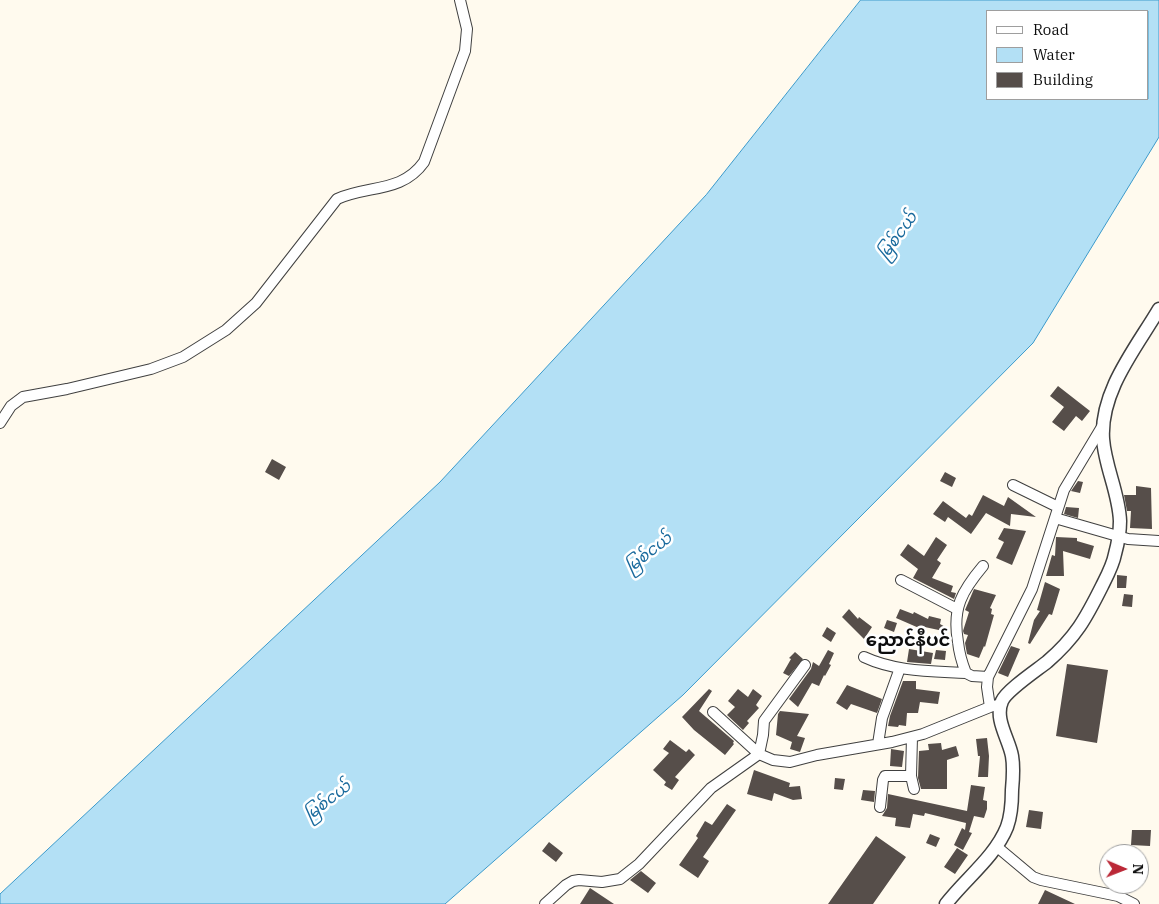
<!DOCTYPE html>
<meta charset="utf-8">
<style>
body{margin:0}
#map{position:relative;width:1159px;height:904px;overflow:hidden;background:#fffaee;font-family:"IBM Plex Serif",serif}
canvas{display:block}
.legend{position:absolute;left:986px;top:10px;width:162px;height:90px;box-sizing:border-box;background:#fff;border:1px solid #9e9e9e;margin:0;padding:6px 9px;list-style:none;font-size:15px;color:#0d0d0d}
.legend li{display:flex;align-items:center;gap:10px;height:25px}
.legend b{width:25px;border:1px solid #9e9e9e}
.north{position:absolute;left:1099px;top:844px;width:50px;height:50px;box-sizing:border-box;background:#fff;border:1px solid #9e9e9e;border-radius:50%;rotate:91deg;font-size:14px;font-weight:700;line-height:20px;text-align:center;color:#0d0d0d}
.north::after{content:'';display:block;margin:auto;width:18px;height:22px;background:#bb2837;clip-path:polygon(50% 0,100% 100%,50% 72%,0 100%)}
</style>
<div id="map">
<canvas width="1159" height="904"></canvas>
<ul class="legend">
<li><b style="height:6px;background:#fff"></b>Road</li>
<li><b style="height:14px;background:#b3e0f5"></b>Water</li>
<li><b style="height:14px;background:#564e4a"></b>Building</li>
</ul>
<div class="north">N</div>
</div>
<script>
const g = document.querySelector('canvas').getContext('2d');
g.lineJoin = 'round';
function paint(path, color) { g.fillStyle = color; g.fill(path, 'evenodd'); }
function strokePath(path, color, width, dash) { g.strokeStyle = color; g.lineWidth = width; g.lineCap = dash ? 'butt' : 'round'; g.setLineDash(dash || []); g.stroke(path); }
function label(font, color, halo, rows, align = 'center') {
  g.font = font + ' "IBM Plex Serif","Noto Sans Myanmar",serif'; g.lineWidth = 5; g.setLineDash([]); g.textBaseline = 'middle'; g.strokeStyle = halo; g.fillStyle = color; for (const [text, x, y, turn = 0] of rows) {
    g.save(); g.translate(x, y); g.rotate((+turn || 0) * Math.PI / 180); g.textAlign = isNaN(turn) ? turn : align; if (halo) g.strokeText(text, 0, 0); g.fillText(text, 0, 0); g.restore();
  }
}
const water = new Path2D(`
 M861,0H1159V137L1033,343L683,695L445,904H0V894L440,482L706,195ZM988,11H1148V99H988Z`);
const building = new Path2D(`
 M1058,386L1090,411L1082,421L1076,416L1064,431L1052,422L1064,407L1050,396Z
 M272,459L286,467L279,480L265,472Z
 M945,472L956,478L952,487L940,481Z
 M1078,481L1083,482L1080,493L1071,491Z
 M1136,486L1151,488L1152,529L1130,528L1131,511H1127L1124,495H1136Z
 M983,495L1004,506L1008,497L1036,517L1011,514L1010,526L986,513L971,534L948,517L945,522L933,514L943,501L966,518L969,514L972,516Z
 M1066,507L1079,508L1078,518L1064,514Z
 M1004,528L1026,531L1012,565L996,558L1004,542L998,539Z
 M936,537L947,545L937,560L941,563L932,578L953,586L951,592L956,593L954,599L913,578L918,569L900,555L908,544L924,556Z
 M1056,537L1077,538V541L1094,546L1090,559L1063,551L1064,576H1046L1052,555L1055,556Z
 M1117,575L1127,576L1126,588H1117Z
 M1045,582L1060,589L1052,615L1049,614L1030,644L1028,643L1034,620L1040,611L1037,610Z
 M974,589L996,595L990,608L992,609L991,614L994,615L985,647L984,646L979,658L967,654L965,643L968,635L964,634L963,631L969,612L965,610Z
 M1124,594L1133,595L1132,607L1122,606Z
 M849,609L858,619L859,617L872,627L864,639L842,617Z
 M900,609L913,614L914,612L928,619L929,616L941,619L940,624L949,629L948,632L920,626L919,628L896,618Z
 M887,620L897,623L894,632L884,628Z
 M827,627L836,633L831,642L822,636Z
 M1011,646L1020,649L1008,677L998,673Z
 M909,649L933,653L931,664L907,662Z
 M828,650L834,653L829,664L831,665L825,676L824,675L819,686L812,683L798,707L789,699L811,669L813,662L819,666Z
 M936,650L946,651L945,660L934,659Z
 M795,652L803,659L789,676L783,673L791,659L789,658Z
 M1067,664L1108,670L1097,743L1056,736Z
 M903,681H916V689L940,692L938,704L920,702L918,713H907L906,726L899,725L898,727L888,726L890,716Z
 M847,685L882,699L877,713L851,704L847,710L836,703Z
 M709,689L712,691L699,711L734,741L733,743L734,744L725,755L694,730L682,717Z
 M738,689L748,697L753,689L762,696L756,705L759,708L747,721L749,723L743,730L727,715L735,707L728,701Z
 M780,711L809,714L797,736L805,738L800,752L790,749L792,742L776,735L778,714Z
 M987,738L989,756L988,777H978L980,756H978L976,739Z
 M670,740L686,752L689,749L695,755L675,777L679,780L672,790L664,785L666,782L653,770L669,753L663,749Z
 M941,743L942,750L956,746L959,756L947,760V789H921L918,778L919,751L929,750L928,744Z
 M891,749L904,751L902,767L890,766Z
 M754,770L790,783L789,787L800,786L802,799L793,800L774,793L772,801L747,794Z
 M835,778L845,779L843,790L834,789Z
 M971,785L985,787L983,800L987,801V809L984,818L974,816L969,832L972,833L963,850L954,845L962,828L965,830L966,823L925,813L924,816L913,814L910,828L895,826L896,818L882,816L887,808L888,794L967,811Z
 M863,790L875,791L874,802L861,800Z
 M727,804L736,810L703,857L709,861L698,878L679,865L698,838L696,836L705,821L712,825Z
 M1029,810L1043,812L1041,829L1026,827Z
 M1132,830H1151L1150,846L1131,845Z
 M930,834L940,838L936,847L926,843Z
 M876,836L906,857L873,904H828Z
 M549,842L563,853L556,862L542,851Z
 M957,848L968,855L955,874L944,867Z
 M641,871L656,883L648,893L630,880Z
 M590,888L614,904H580Z
 M1045,890L1075,904H1038Z`);
const minor = new Path2D(`
 M0,423L11,406L23,397L67,389L151,369L183,357L226,330L256,303L337,199C368,185 402,193 424,162L465,51L467,29L460,0
 M1013,485L1058,507
 M1055,518L1128,539L1159,541
 M901,580L957,609
 M864,657C896,672 931,671 966,673L972,676L988,677
 M966,673C962,663 959,652 958,642C952,608 962,591 983,566
 M990,707L987,687L988,677L1032,589L1064,490L1103,425
 M713,712L759,754L763,735L764,721L805,665
 M912,737L911,776L914,789
 M878,744L882,718L900,668
 M880,807L883,780L885,776H911
 M996,846L1033,877L1041,880L1118,896L1134,904
 M545,904L566,885L573,881L579,880L602,882L620,879L639,864L711,788L759,754L773,760L790,762L817,755L892,742L923,734L990,707L1001,704`);
const tertiary = new Path2D(`
 M946,904C965,879 995,857 1007,827C1011,816 1012,802 1012,790C1013,779 1014,767 1012,756C1009,739 994,719 1002,701C1007,690 1037,670 1047,662C1076,637 1086,618 1102,586C1107,576 1113,565 1115,554C1118,543 1120,532 1120,521C1119,493 1105,467 1103,439C1100,391 1136,348 1159,309`);
const waterNames = [
 ["မြစ်ငယ်",898,236,-54],
 ["မြစ်ငယ်",649,553,-38],
 ["မြစ်ငယ်",328,801,-38]
];
const quarterNames = [
 ["ညောင်နီပင်",908,641]
];
paint(water, '#b3e0f5');
strokePath(water, '#3c9acb', 1);
paint(building, '#564e4a');
strokePath(minor, '#404040', 12);
strokePath(tertiary, '#404040', 15);
strokePath(minor, '#fff', 10);
strokePath(tertiary, '#fff', 12);
label('italic 16px', '#196a9d', '#fff', waterNames);
label('bold 18px', '#0d0d0d', '#fff', quarterNames);
</script>
